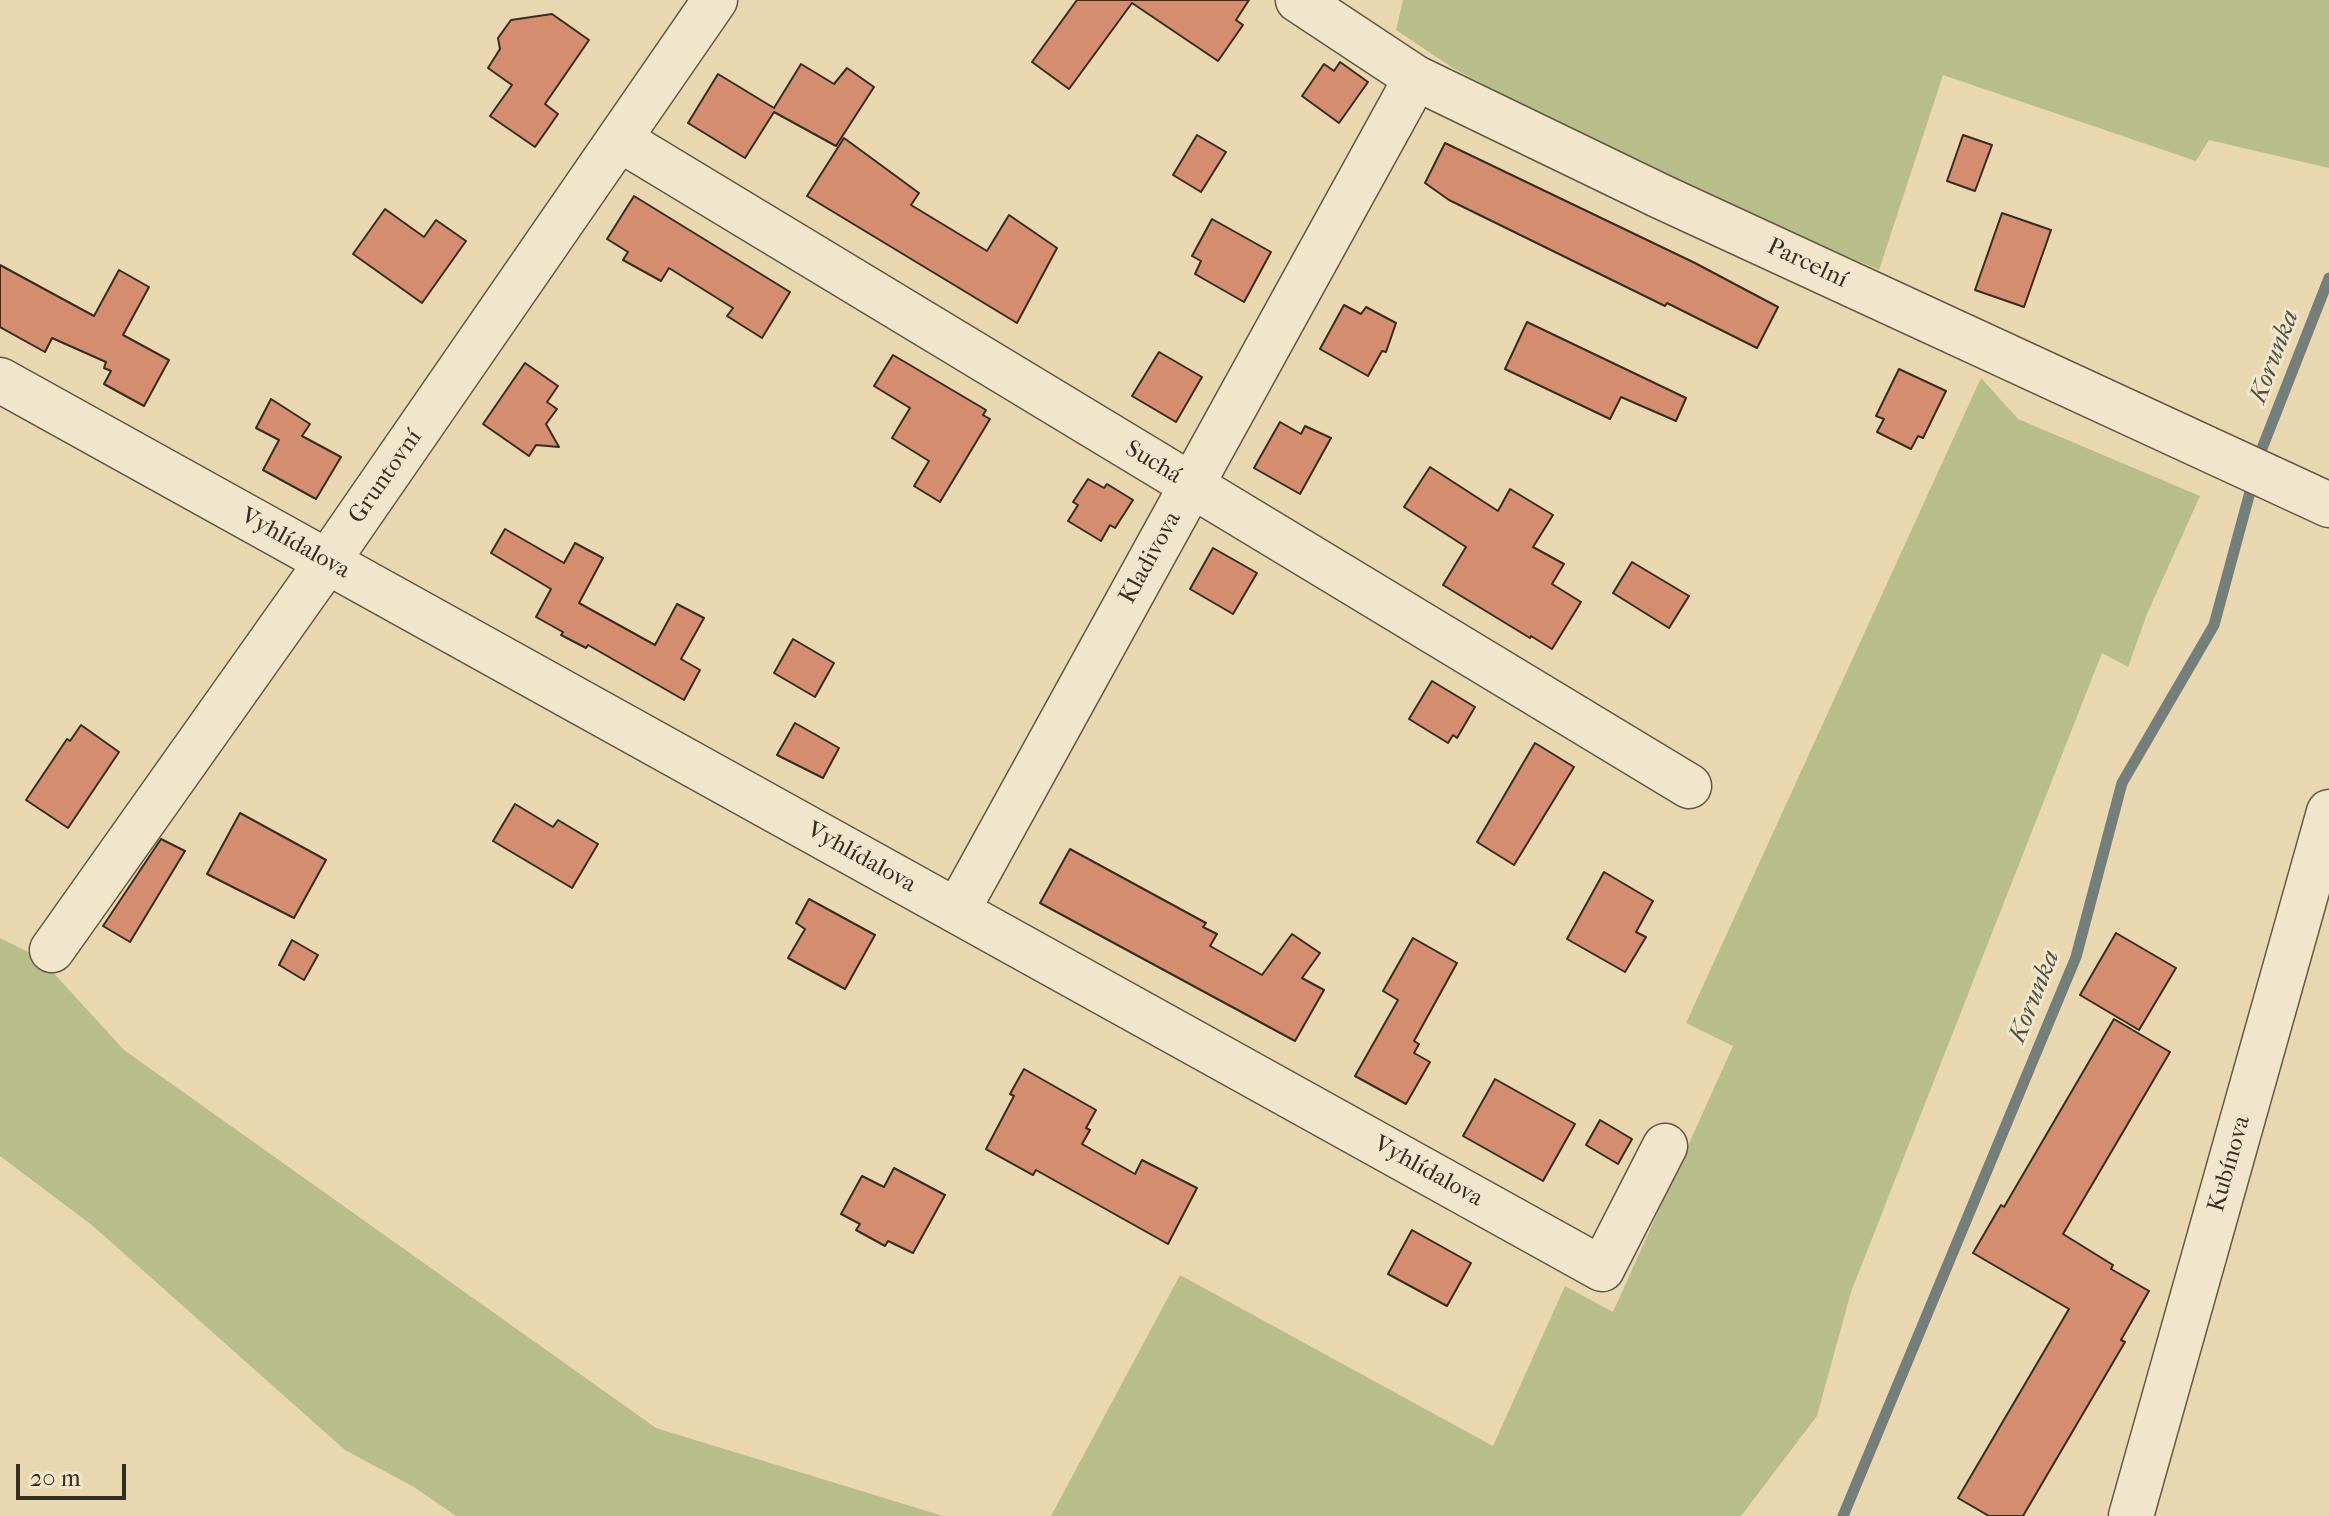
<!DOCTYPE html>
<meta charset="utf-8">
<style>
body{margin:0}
#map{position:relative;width:2329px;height:1516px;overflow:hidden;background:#e9d8af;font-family:"IM FELL French Canon",serif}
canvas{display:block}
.scale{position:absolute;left:16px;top:1464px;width:110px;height:36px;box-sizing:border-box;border:4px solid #352c22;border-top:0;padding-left:10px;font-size:24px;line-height:28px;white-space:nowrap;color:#352c22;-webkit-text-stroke:6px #f1e6cb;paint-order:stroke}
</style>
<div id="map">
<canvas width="2329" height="1516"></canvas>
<div class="scale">20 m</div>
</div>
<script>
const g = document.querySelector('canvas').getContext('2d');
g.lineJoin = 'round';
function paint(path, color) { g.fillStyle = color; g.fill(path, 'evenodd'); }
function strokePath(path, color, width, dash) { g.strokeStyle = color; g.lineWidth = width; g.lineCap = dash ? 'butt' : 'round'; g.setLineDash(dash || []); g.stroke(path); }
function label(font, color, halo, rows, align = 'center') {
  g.font = font + ' "IM FELL French Canon",serif'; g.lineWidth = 6; g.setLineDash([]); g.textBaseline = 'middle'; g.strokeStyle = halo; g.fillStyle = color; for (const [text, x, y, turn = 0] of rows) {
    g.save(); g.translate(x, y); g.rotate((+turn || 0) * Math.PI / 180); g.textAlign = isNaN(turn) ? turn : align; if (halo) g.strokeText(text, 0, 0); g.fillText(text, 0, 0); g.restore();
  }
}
const green = new Path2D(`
 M1403,0H2329V168L2209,140L2196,161L1943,75L1879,270L1652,173L1456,70L1396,30Z
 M1981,378L2018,419L2200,496L2147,614L2128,667L2102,653L1851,1292L1817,1416L1741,1516H1051L1180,1275L1493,1446L1565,1286L1613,1312L1733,1046L1686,1023Z
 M0,938L40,958L124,1050L656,1428L943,1516H456L414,1487L345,1450L93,1226L0,1156Z`);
const stream = new Path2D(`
 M2261,451L2329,278
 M1843,1516L2076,957L2122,783L2214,625L2250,492`);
const building = new Path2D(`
 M1077,0H1249L1236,20L1243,25L1218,61L1132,3L1069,89L1032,62Z
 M552,14L589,40L545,104L558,114L535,147L490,116L512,85L488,68L500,49L498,38L511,20Z
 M1340,62L1368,82L1339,123L1302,96L1324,64L1334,71Z
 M801,64L834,84L847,68L874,87L836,146L774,112L745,158L688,123L718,74L774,108Z
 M1197,135L1226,152L1201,192L1173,175Z
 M1963,135L1992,145L1975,191L1947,181Z
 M844,138L919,193L911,205L987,251L1009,215L1057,248L1017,323L807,196Z
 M1445,143L1695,263L1778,307L1757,348L1667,303L1665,306L1449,200L1425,183Z
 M634,196L790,292L762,338L727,316L733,308L669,268L661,281L623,260L628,252L607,239Z
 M385,209L424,237L436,220L466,241L422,303L353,254Z
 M2002,213L2051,230L2024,307L1975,290Z
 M1212,219L1271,252L1244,302L1195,274L1201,261L1192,256Z
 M0,265L94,316L119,270L149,287L123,335L169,360L144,406L104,384L111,371L104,368L106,362L52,338L45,352L0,327Z
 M1344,305L1361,314L1366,307L1396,323L1386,352L1382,351L1368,376L1320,349Z
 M1527,322L1686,398L1676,421L1621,397L1610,419L1505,369Z
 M1159,352L1202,377L1176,422L1132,396Z
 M893,355L986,410L983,415L990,419L940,502L914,486L929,461L892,438L910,408L874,386Z
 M525,363L558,386L547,402L557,409L546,424L559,447L536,445L529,456L483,424Z
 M1899,369L1946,391L1923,438L1918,436L1911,449L1877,432L1884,419L1876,416Z
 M271,399L310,424L302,436L341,457L316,499L263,470L279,440L256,428Z
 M1280,422L1301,434L1305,426L1331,438L1300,494L1254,468Z
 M1430,467L1498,511L1510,489L1553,515L1533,547L1564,564L1552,584L1581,602L1552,649L1531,636L1530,638L1443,585L1466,547L1404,507Z
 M1088,479L1104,488L1107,484L1133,500L1115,528L1110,525L1101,541L1068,521L1078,505L1073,502Z
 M505,529L564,563L575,543L603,558L579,603L655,645L677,604L704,618L681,659L700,670L684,700L588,645L586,648L561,635L563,632L536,617L551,589L491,553Z
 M1213,548L1257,573L1233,614L1190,589Z
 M1632,562L1689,596L1669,628L1613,593Z
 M793,639L834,663L815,697L774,673Z
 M1432,681L1475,707L1457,738L1453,735L1448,743L1409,719Z
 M795,723L839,748L823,778L777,755Z
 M81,725L119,752L68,828L26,800L67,739L70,741Z
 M1535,743L1574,767L1514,865L1477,842Z
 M515,804L553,827L558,820L598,844L572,888L493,841Z
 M240,813L326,860L294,918L207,874Z
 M161,839L185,851L130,942L103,926Z
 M1070,849L1206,923L1203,927L1217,934L1210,946L1262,975L1292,934L1320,953L1302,978L1324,990L1295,1041L1040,903Z
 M1604,872L1653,901L1636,932L1646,937L1625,972L1567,939Z
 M809,899L875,935L845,989L788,958L805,929L796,923Z
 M2116,933L2176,968L2139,1030L2080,995Z
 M1413,938L1457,963L1414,1041L1419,1044L1414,1053L1430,1062L1406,1104L1355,1076L1398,1000L1383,991Z
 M292,940L318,955L304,980L279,965Z
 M2114,1019L2170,1052L2063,1234L2113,1265L2111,1269L2149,1291L2121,1340L2125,1342L2023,1516H1989L1958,1498L2069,1309L1973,1253L2001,1205L2004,1207Z
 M1024,1069L1096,1110L1086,1128L1090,1130L1082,1144L1135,1174L1142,1160L1197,1188L1168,1244L1036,1170L1033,1175L986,1149L1014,1096L1010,1094Z
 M1495,1079L1575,1124L1543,1181L1463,1136Z
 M1600,1120L1632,1139L1618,1164L1586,1145Z
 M894,1168L945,1195L913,1253L888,1241L885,1246L856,1230L860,1224L841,1214L862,1176L884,1187Z
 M1412,1230L1471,1263L1447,1306L1388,1274Z`);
const minor = new Path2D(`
 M1298,0L1416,78L1662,197L2329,505
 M619,139L1689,786
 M0,380L1602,1269L1665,1146
 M957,911L1416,78
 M52,950L327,562L715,0
 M2131,1516L2329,812`);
const streetNames = [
 ["Parcelní",1807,264,25],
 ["Suchá",1153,463,31],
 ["Gruntovní",386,477,-55],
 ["Vyhlídalova",295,544,29],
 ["Kladivova",1151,558,-61],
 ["Vyhlídalova",861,858,29],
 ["Kubínova",2230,1164,-74],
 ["Vyhlídalova",1428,1172,29]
];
const waterNames = [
 ["Korunka",2275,357,-69],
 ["Korunka",2035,997,-68]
];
paint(green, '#b8be89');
strokePath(stream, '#747f7b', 11);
paint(building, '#d58d6f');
strokePath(building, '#352c22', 2);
strokePath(minor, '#625745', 47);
strokePath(minor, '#f1e6cb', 44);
label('24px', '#352c22', '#f1e6cb', streetNames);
label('italic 26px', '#4f4e47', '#f1e6cb', waterNames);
</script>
